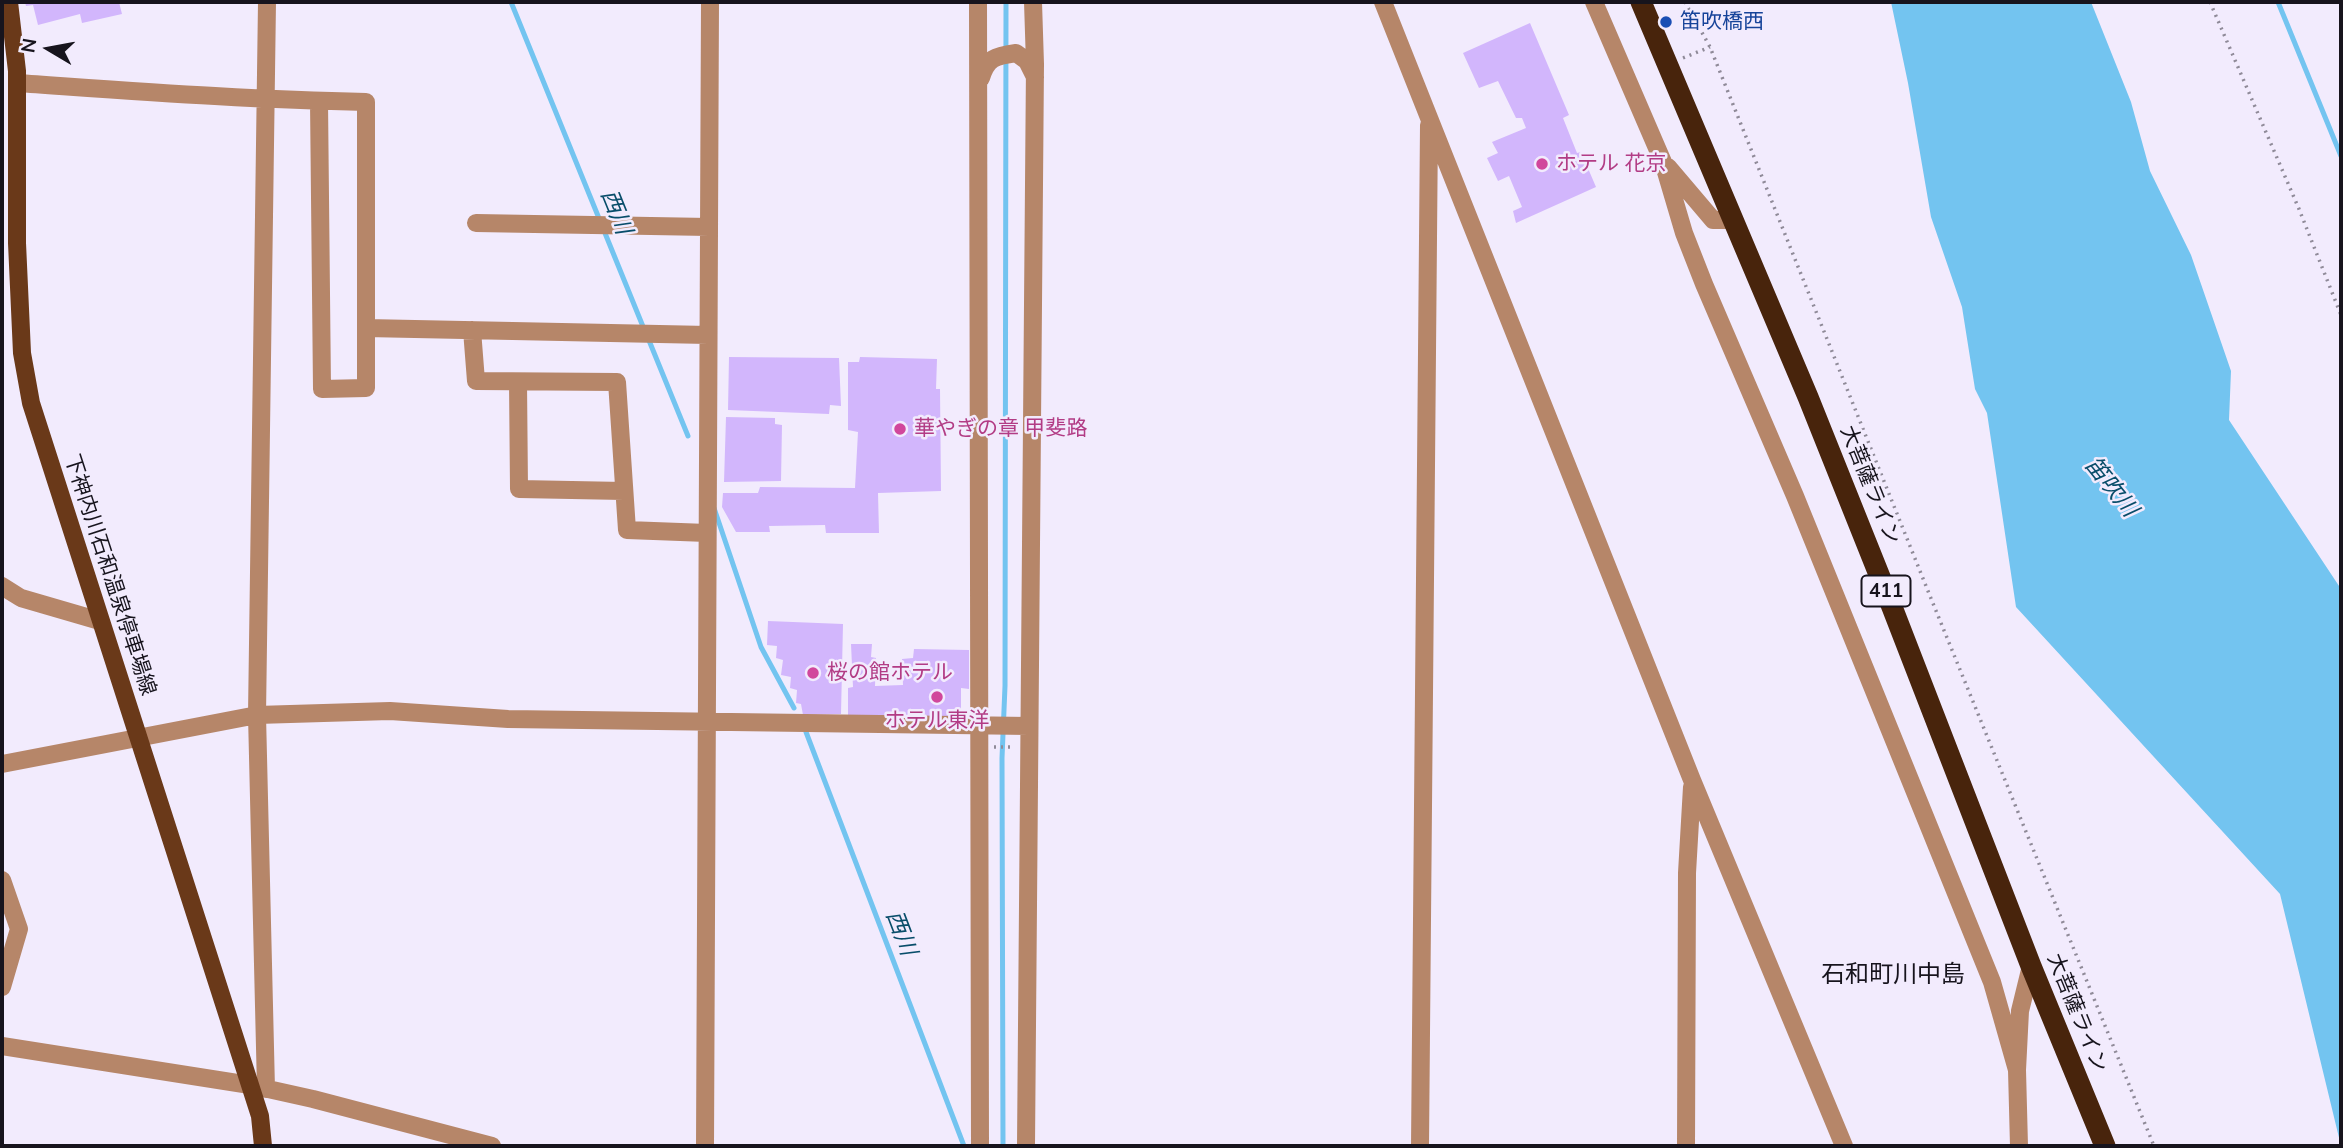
<!DOCTYPE html>
<meta charset="utf-8">
<style>
body{margin:0}
#map{position:relative;width:2343px;height:1148px;overflow:hidden;background:#f2ebfd;font-family:Mulish,sans-serif}
canvas{display:block}
.frame{position:absolute;inset:0;border:4px solid #17141d;pointer-events:none}
.north{position:absolute;left:14px;top:14px;width:70px;height:70px;-webkit-text-stroke:5px #f2ebfd;paint-order:stroke;rotate:280deg;font-size:19px;font-weight:700;line-height:28px;text-align:center;color:#17141d}
.north::after{content:'';display:block;margin:auto;width:24px;height:32px;background:#17141d;clip-path:polygon(50% 0,100% 100%,50% 72%,0 100%)}
</style>
<div id="map">
<canvas width="2343" height="1148"></canvas>
<div class="frame"></div>
<div class="north">N</div>
</div>
<script>
const g = document.querySelector('canvas').getContext('2d');
g.lineJoin = 'round';
function paint(path, color) { g.fillStyle = color; g.fill(path, 'evenodd'); }
function strokePath(path, color, width, dash) { g.strokeStyle = color; g.lineWidth = width; g.lineCap = dash ? 'butt' : 'round'; g.setLineDash(dash || []); g.stroke(path); }
function label(font, color, halo, rows, align = 'center') {
  g.font = font + ' Mulish,"Noto Sans JP",sans-serif'; g.lineWidth = 5; g.setLineDash([]); g.textBaseline = 'middle'; g.strokeStyle = halo; g.fillStyle = color; for (const [text, x, y, turn = 0] of rows) {
    g.save(); g.translate(x, y); g.rotate((+turn || 0) * Math.PI / 180); g.textAlign = isNaN(turn) ? turn : align; if (halo) g.strokeText(text, 0, 0); g.fillText(text, 0, 0); g.restore();
  }
}
const water = new Path2D(`
 M1891,2H2091L2131,102L2150,171L2191,255L2231,371L2229,420L2341,589V1146L2280,894L2016,607L1987,413L1975,389L1962,307L1931,217L1908,83Z`);
const stream = new Path2D(`
 M511,2L644,329
 M2278,2L2341,156
 M648,338L688,436
 M714,508L761,647L794,708
 M806,732L964,1146
 M1003,1146L1002,758L1005,686L1006,2`);
const building = new Path2D(`
 M25,2H119L122,14L82,23L80,14L38,25L33,5L26,6Z
 M1530,23L1569,115L1563,118L1577,153L1581,152L1596,187L1516,223L1513,211L1522,207L1509,176L1498,181L1487,158L1498,153L1492,142L1526,128L1522,118H1516L1498,81L1479,88L1463,53Z
 M729,357L839,358L841,406L830,405L829,414L728,410Z
 M860,357L937,359L936,389H940L941,491L878,493L879,533H826L825,525L769,526L770,532H736L722,507L723,493H758L760,487L855,488L858,432L848,430V362H859Z
 M726,417L775,418V424L782,425L781,481L724,482Z
 M768,621L843,624L841,714L803,715L801,704L796,703L797,690L790,688L791,677L781,675L783,660L776,658L777,646L767,645Z
 M851,644H872L871,657L876,658L875,686L903,685L902,659L913,658L914,649L969,650V689L961,688V721L848,718V688L853,687Z`);
const path = new Path2D(`
 M1685,2L1710,47L1930,596L2154,1146
 M2210,2L2299,209L2341,315
 M1683,58L1710,47
 M994,747H1011`);
const minor = new Path2D(`
 M978,2L980,1146
 M1383,2L1692,780L1844,1146
 M1594,2L1663,162L1684,233L1704,284L1795,496L1992,982L2017,1070
 M981,78C987,58 995,56 1016,53L1027,61L1035,77
 M17,83C134,91 250,100 366,102V388L322,389L319,101
 M1668,167L1713,220H1734
 M476,223L709,227
 M366,328L708,335
 M472,330L476,381L617,382L627,530L707,533
 M518,382L519,489L624,491
 M2,586L21,598L100,621
 M2,764L257,715L390,711L508,719L1029,726
 M2,880L19,929L2,987
 M2,1046L250,1085L313,1099L492,1146
 M266,1089L257,715L267,2
 M705,1146L710,2
 M1026,1146L1035,64L1033,2
 M1420,1146L1429,125
 M1686,1146L1687,873L1692,787
 M2019,1146L2017,1070L2020,1011L2031,966`);
const major = new Path2D(`
 M9,2L17,71V243L22,353L31,403L260,1116L263,1146`);
const highway = new Path2D(`
 M1641,2L1808,397L1892,607L2031,966L2105,1146`);
const markers = [
 [1666,22,7,"#1a4fb4"],
 [1542,164,7,"#d1479c"],
 [900,429,7,"#d1479c"],
 [813,673,7,"#d1479c"],
 [937,697,7,"#d1479c"]
];
const shields = [
 [1886,591,49]
];
const shieldNames = [
 ["411",1886,591]
];
const transitNames = [
 ["笛吹橋西",1680,22]
];
const hotelNames = [
 ["ホテル 花京",1556,164],
 ["華やぎの章 甲斐路",914,429],
 ["桜の館ホテル",827,673],
 ["ホテル東洋",937,721,"center"]
];
const streetNames = [
 ["大菩薩ライン",1870,485,68],
 ["下神内川石和温泉停車場線",110,575,72],
 ["大菩薩ライン",2077,1013,68]
];
const waterNames = [
 ["西川",616,212,68],
 ["笛吹川",2111,487,51],
 ["西川",901,933,69]
];
const quarterNames = [
 ["石和町川中島",1893,975]
];
paint(water, '#73c4f0');
strokePath(stream, '#73c4f0', 5);
paint(building, '#d2b6fc');
strokePath(path, '#8f8a98', 3.5, [2, 5]);
strokePath(minor, '#b68669', 18);
strokePath(major, '#6a3919', 18);
strokePath(highway, '#48240c', 21);
for (const [x, y, r, color] of markers) { const dot = new Path2D(); dot.arc(x, y, r, 0, 2 * Math.PI); g.fillStyle = color; g.fill(dot); strokePath(dot, '#f2ebfd', 2.5); }
for (const [x, y, w] of shields) { const box = new Path2D(); box.roundRect(x - w / 2, y - 15.5, w, 31, 5); g.fillStyle = '#f2ebfd'; g.fill(box); strokePath(box, '#17141d', 2); }
label('bold 19px', '#17141d', null, shieldNames);
label('21px', '#164399', '#f2ebfd', transitNames, 'left');
label('21px', '#b23c85', '#f2ebfd', hotelNames, 'left');
label('21px', '#17141d', '#f2ebfd', streetNames);
label('italic 23px', '#084d6a', '#f2ebfd', waterNames);
label('24px', '#17141d', '#f2ebfd', quarterNames);
</script>
